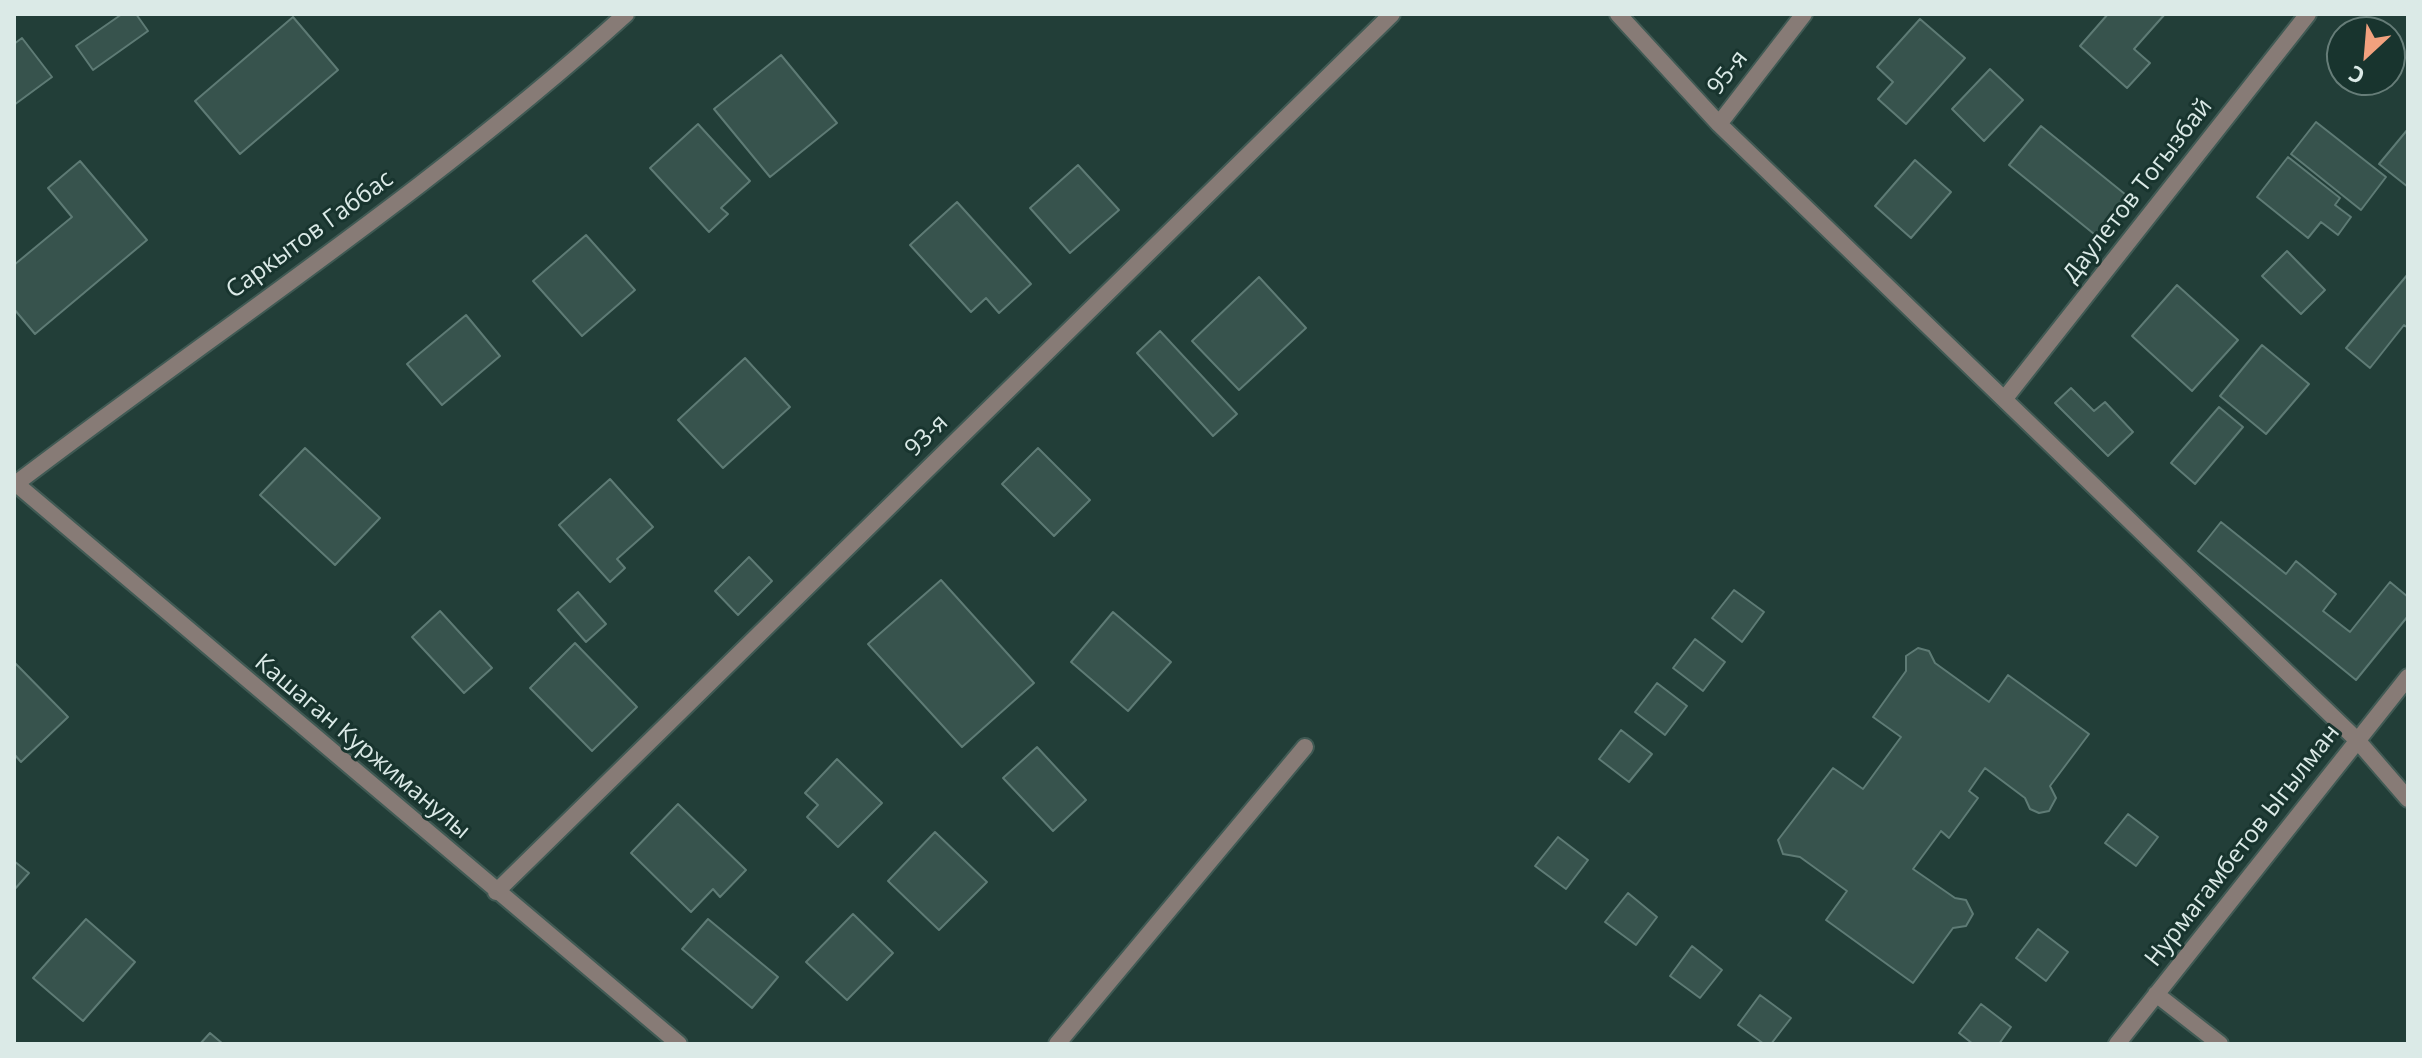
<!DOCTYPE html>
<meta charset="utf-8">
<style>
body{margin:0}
#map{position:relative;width:2422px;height:1058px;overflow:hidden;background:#223e38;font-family:"Open Sans",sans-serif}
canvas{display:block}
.frame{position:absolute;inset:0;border:16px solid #dbeae7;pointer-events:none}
.north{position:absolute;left:2326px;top:16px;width:80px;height:80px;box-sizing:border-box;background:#18342e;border:2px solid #667d78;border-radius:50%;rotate:206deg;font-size:22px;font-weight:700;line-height:32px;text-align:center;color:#dbeae7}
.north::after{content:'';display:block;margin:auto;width:28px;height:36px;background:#f2a17e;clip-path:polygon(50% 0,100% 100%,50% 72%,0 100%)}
</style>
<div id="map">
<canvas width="2422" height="1058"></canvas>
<div class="frame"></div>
<div class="north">С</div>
</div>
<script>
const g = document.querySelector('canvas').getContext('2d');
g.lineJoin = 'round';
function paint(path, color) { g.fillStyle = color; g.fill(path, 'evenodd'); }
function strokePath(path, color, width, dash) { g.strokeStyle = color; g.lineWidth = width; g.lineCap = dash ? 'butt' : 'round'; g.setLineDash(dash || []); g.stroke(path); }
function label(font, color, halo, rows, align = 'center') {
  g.font = font + ' "Open Sans",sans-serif'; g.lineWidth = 6; g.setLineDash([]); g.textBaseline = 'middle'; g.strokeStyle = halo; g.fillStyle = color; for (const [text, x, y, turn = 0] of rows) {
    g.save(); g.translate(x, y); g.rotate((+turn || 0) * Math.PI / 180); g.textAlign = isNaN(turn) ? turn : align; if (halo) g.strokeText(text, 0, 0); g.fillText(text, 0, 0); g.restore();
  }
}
const building = new Path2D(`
 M122,14H136L148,31L93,70L76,46Z
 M2108,14H2165L2134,49L2150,63L2127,88L2080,46Z
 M293,17L338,70L240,154L195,101Z
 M1920,19L1965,58L1906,124L1878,99L1893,82L1877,67Z
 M22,38L52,77L14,105V44Z
 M781,55L837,123L770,177L714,109Z
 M1990,69L2023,100L1984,141L1952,109Z
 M2316,122L2386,177L2361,210L2291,154Z
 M698,124L750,181L721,208L728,214L709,232L650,168Z
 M2041,126L2131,199L2099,238L2009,165Z
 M2408,129V187L2379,164Z
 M2288,157L2340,198L2335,205L2351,217L2338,235L2321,222L2308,238L2257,197Z
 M1915,160L1951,192L1911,238L1875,206Z
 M80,161L147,240L35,334L14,309V265L72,217L48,188Z
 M1078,165L1119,210L1070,253L1030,208Z
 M957,202L1031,284L999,313L986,298L971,312L910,245Z
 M586,235L635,290L582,336L533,281Z
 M2287,251L2325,290L2301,314L2262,276Z
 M2408,274V328L2404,325L2370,368L2346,348Z
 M1259,277L1306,328L1239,390L1192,341Z
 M2177,285L2238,340L2192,391L2132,336Z
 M466,315L500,356L442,405L407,364Z
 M1160,331L1237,414L1213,436L1137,353Z
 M2262,345L2309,384L2266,434L2220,396Z
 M745,358L790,407L723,468L678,420Z
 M2071,388L2094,411L2105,402L2133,432L2108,456L2055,403Z
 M2219,407L2243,427L2195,484L2171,463Z
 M305,448L380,518L335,565L260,495Z
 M1038,448L1090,500L1054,536L1002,484Z
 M610,479L653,527L617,559L625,568L610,582L559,525Z
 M2221,522L2286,574L2296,561L2336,594L2323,611L2350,632L2390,582L2408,597V616L2356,680L2198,551Z
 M749,557L772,581L738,615L715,591Z
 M941,580L1034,683L962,747L868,644Z
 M1734,590L1764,612L1742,642L1712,618Z
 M578,592L606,624L586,642L558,610Z
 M440,611L492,668L464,693L412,637Z
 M1113,612L1171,662L1128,711L1071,662Z
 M1695,639L1725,662L1703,691L1673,668Z
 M575,643L637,707L592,751L530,688Z
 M1918,648L1929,651L1935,663L1989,702L2008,675L2089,734L2050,786L2056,798L2049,811L2039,813L2030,809L2025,798L1985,768L1969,791L1978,798L1949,838L1941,831L1913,869L1955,898L1966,900L1973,914L1966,926L1953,928L1913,983L1826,920L1847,891L1800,857L1783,854L1778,840L1833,768L1863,789L1901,737L1873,717L1906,671V656Z
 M14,662L68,717L21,762L14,754Z
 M1657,683L1687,706L1665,735L1635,712Z
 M1621,730L1652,754L1629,782L1599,759Z
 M1037,747L1086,800L1053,831L1003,778Z
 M837,759L882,803L838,847L807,817L818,805L805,793Z
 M678,804L746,870L720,897L713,889L691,912L631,853Z
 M2128,814L2158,837L2136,866L2105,843Z
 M935,832L987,882L939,930L888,881Z
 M1558,837L1588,860L1566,889L1535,866Z
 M14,861L29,873L14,890Z
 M1628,893L1657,917L1636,945L1605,922Z
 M853,914L893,953L847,1000L806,962Z
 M86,919L135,962L83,1021L33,978Z
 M708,919L778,977L752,1008L682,949Z
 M2038,929L2068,952L2046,981L2016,958Z
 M1692,946L1722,970L1700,998L1670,976Z
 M1760,995L1791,1018L1771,1044H1764L1738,1025Z
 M1981,1004L2011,1027L1999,1044H1973L1959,1033Z
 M210,1033L223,1044H200Z`);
const street = new Path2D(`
 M1618,14L1719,124L2357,740L2408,799
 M1719,124L1804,14
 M2006,397L2308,14
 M14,482L679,1044
 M14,485C219,329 435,187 626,14
 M496,892L1392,14
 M2156,994L2220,1044
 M1057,1044L1305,747
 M2117,1044L2408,677`);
const streetNames = [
 ["95-я",1728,73,-52],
 ["Даулетов Тогызбай",2138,191,-52],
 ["Саркытов Габбас",310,235,-36],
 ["93-я",927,436,-44],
 ["Кашаган Куржиманулы",362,747,40],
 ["Нурмагамбетов Ыгылман",2243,846,-52]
];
paint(building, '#37534d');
strokePath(building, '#5e7b75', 2);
strokePath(street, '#405a54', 20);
strokePath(street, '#877b76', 16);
label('24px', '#dbeae7', '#18342e', streetNames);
</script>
